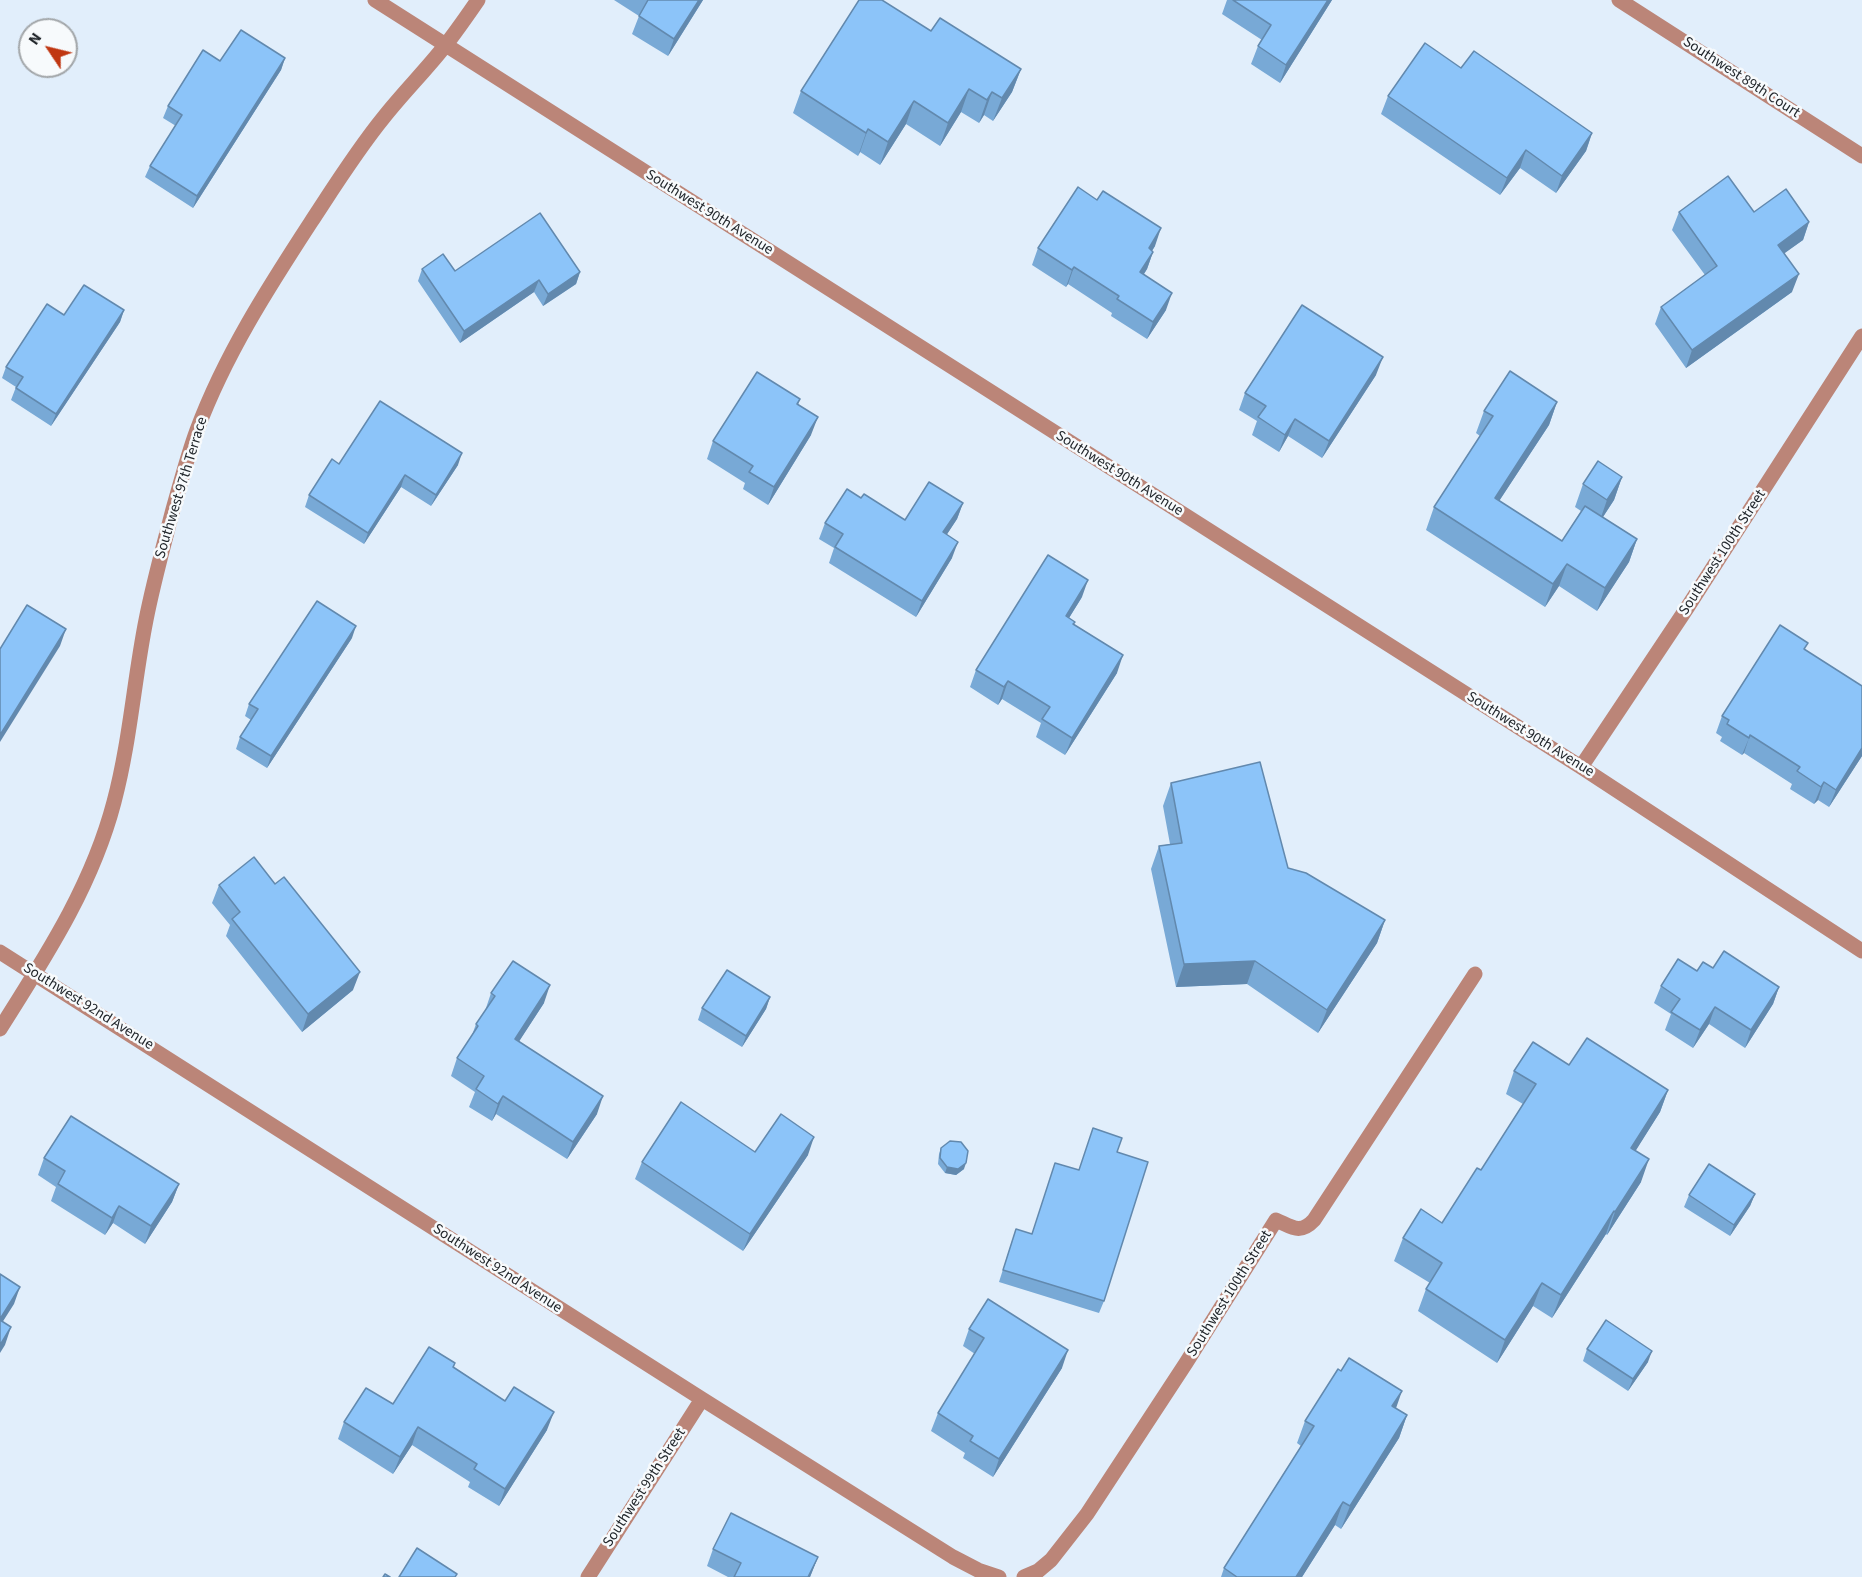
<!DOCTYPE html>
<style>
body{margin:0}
#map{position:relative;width:1862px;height:1577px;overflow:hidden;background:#e1eefb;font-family:"Source Sans 3",sans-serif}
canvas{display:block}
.north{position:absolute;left:18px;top:18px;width:60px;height:60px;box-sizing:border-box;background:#f7fafc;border:2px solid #a2a6a9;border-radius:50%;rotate:305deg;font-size:16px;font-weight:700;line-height:24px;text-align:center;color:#22272c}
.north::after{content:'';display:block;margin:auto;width:21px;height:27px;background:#c03712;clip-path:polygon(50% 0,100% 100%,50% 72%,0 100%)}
</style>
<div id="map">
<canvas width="1862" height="1577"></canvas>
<div class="north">N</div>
</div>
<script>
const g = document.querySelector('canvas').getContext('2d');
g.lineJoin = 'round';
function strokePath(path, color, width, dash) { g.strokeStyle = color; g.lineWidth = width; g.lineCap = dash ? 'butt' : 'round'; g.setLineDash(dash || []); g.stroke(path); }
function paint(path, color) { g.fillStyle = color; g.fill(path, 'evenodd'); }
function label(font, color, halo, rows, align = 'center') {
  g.font = font + ' "Source Sans 3",sans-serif'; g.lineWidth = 5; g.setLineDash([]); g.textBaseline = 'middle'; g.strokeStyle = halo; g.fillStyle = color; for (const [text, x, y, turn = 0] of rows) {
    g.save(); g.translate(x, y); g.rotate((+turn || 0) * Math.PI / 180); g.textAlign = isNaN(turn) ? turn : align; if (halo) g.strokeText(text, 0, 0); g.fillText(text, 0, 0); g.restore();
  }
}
const minor = new Path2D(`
 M375,0L1581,767L1862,951
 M1619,0L1862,156
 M1581,767L1687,608L1862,336
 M0,952L702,1399L953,1557L978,1570L999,1577
 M0,1029C46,956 92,886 114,802C130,742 134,680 146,620C153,584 163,548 172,513C180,485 187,457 197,430C225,355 268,288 311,222C334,187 357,150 384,117C403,93 425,71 444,47C456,32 467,16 478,0
 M588,1577L702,1399
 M1024,1577L1038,1571L1051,1560L1087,1514L1186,1363L1276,1220C1292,1227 1300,1235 1314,1220L1475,974`);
const wall = new Path2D(`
 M614,0H703L668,56L632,34L639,16Z
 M1227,0H1332L1280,83L1251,64L1258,46L1262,40L1222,14Z
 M931,31L1021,69L1012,92L993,121L984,115L979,123L961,112L940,146L906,124L880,165L860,152L858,156L793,113L801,91Z
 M285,58L281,70L193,208L145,177L150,166L176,126L163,118L168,106L220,61Z
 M1461,68L1592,133L1586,151L1556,193L1520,168L1500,195L1381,114L1388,96Z
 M1679,212H1754L1809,222L1803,240L1784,253L1792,292L1686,368L1655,324L1661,307L1705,275L1672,230Z
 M1155,246L1152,251L1153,252L1147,269L1144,274L1166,310L1147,339L1111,316L1112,313L1068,284L1066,287L1032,265L1038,248Z
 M422,269L455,271L580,272L576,284L543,306L534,292L460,343L418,281Z
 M124,310L120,322L51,426L11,400L16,387L2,378L6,367L64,315Z
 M1376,375L1322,458L1288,436L1279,452L1252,435L1257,421L1239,410L1245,393Z
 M800,399L798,405L811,435L768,505L743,489L745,483L707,459L713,441Z
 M1557,402L1549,425L1499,501L1562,541L1581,511L1575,507L1583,484L1622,477L1614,500L1603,517L1637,539L1629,562L1597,611L1559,586L1545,607L1426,530L1434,507L1480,436L1476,433L1484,411Z
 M339,464L458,465L431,506L401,487L364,544L305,507L309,495Z
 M963,503L957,519L947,534L952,558L916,617L829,563L834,548L819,539L825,523L905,520Z
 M1082,597L1069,618L1075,622L1074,625L1117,673L1065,755L1036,737L1041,723L1002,699L998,705L970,687L976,670Z
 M352,638L267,768L236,749L240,737L251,720L245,716L249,704Z
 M1805,650L1862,756L1829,807L1818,800L1814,804L1790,789L1792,784L1744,753L1742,755L1720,741L1722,737L1716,733L1722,716Z
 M1171,783L1288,868L1385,920L1377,943L1318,1033L1247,984L1176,987L1151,869L1159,846L1170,844L1163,806Z
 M219,885L353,990L302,1032L226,936L230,925L212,903Z
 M1713,968L1779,987L1773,1004L1745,1048L1709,1024L1693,1048L1665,1030L1671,1014L1654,1003L1661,986L1697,971Z
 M491,993L544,1003L519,1041L597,1114L567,1159L496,1114L492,1121L469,1107L475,1092L451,1076L457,1058L471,1038L476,1024L485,1011Z
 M770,997L766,1009L742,1047L698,1020L702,1008Z
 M1569,1065L1668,1090L1660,1112L1635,1151L1641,1182L1607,1235L1606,1234L1552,1318L1533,1306L1497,1363L1418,1311L1426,1289L1430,1283L1394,1261L1403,1238L1442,1223L1481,1170L1523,1104L1506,1094L1514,1071Z
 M1093,1128L1117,1152L1104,1301L1099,1313L999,1282L1012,1241L1031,1234L1079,1170Z
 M941,1148L964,1169L956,1175L945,1173L938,1164L939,1154Z
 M755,1152L808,1155L743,1251L635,1179L642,1162Z
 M44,1158L179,1184L172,1202L145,1244L113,1223L105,1235L51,1201L56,1187L38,1175Z
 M1755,1194L1750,1206L1730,1236L1684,1207L1689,1195Z
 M969,1329L1062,1368L993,1477L963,1458L965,1453L931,1431L938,1413L975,1354L963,1346Z
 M1587,1349L1648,1362L1628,1391L1583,1361Z
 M455,1363L454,1367L547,1430L499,1506L468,1487L470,1482L412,1445L393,1474L338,1439L344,1422L393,1404Z
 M1396,1408L1407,1415L1399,1438L1341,1529L1335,1525L1302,1577H1221L1224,1568L1301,1446L1297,1443L1305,1421Z
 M713,1549L818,1557L810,1577H728L707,1566Z`);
const shadedWall = new Path2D(`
 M699,0H703L668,56L674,39Z
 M1328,0H1332L1280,83L1286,65Z
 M285,58L281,70L193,208L197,196Z
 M1021,69L1012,92L993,121L1002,98Z
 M969,89L961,112L940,146L948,123Z
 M992,92L984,115L979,123L987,100Z
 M914,101L906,124L880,165L888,142Z
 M868,129L860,152L858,156L866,133Z
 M1592,133L1586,151L1556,193L1562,176Z
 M1526,150L1520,168L1500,195L1507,178Z
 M1809,222L1803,240L1771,263L1778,245Z
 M1161,228L1155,246L1142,266L1149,248Z
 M1153,252L1147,269L1134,289L1140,272Z
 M1074,267L1068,284L1066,287L1072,270Z
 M580,272L576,284L543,306L548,294Z
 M1799,274L1792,292L1686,368L1692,350Z
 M539,280L534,292L460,343L464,331Z
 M1172,293L1166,310L1147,339L1153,322Z
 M124,310L120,322L51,426L56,414Z
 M1383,357L1376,375L1322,458L1329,441Z
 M1557,402L1549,425L1486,521L1495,498Z
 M818,417L811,435L768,505L774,487Z
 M1295,419L1288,436L1279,452L1285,435Z
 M462,453L458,465L431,506L436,495Z
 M405,475L401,487L364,544L368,533Z
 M1622,477L1614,500L1599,523L1607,500Z
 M963,503L957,519L938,548L943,532Z
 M1637,539L1629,562L1597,611L1605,588Z
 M958,542L952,558L916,617L922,601Z
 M1567,564L1559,586L1545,607L1553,584Z
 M1088,580L1082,597L1059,634L1066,616Z
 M356,626L352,638L267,768L271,756Z
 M66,629L60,646L0,742V735Z
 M1123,655L1117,673L1065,755L1072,738Z
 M1008,681L1002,699L998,705L1004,687Z
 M1750,735L1744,753L1742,755L1749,738Z
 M1862,748V756L1829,807L1836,790Z
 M1824,782L1818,800L1814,804L1821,787Z
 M1385,920L1377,943L1318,1033L1327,1010Z
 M1255,961L1247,984L1176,987L1184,964Z
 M360,972L353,990L302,1032L308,1014Z
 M550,985L544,1003L509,1057L515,1039Z
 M1779,987L1773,1004L1745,1048L1751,1030Z
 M770,997L766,1009L742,1047L746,1036Z
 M1715,1007L1709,1024L1693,1048L1700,1030Z
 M1668,1090L1660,1112L1623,1171L1631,1148Z
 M503,1096L496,1114L492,1121L498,1104Z
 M603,1096L597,1114L567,1159L573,1142Z
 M814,1137L808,1155L743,1251L750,1234Z
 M1649,1159L1641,1182L1607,1235L1615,1212Z
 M966,1163L964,1169L956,1175L945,1173L947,1167Z
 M179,1184L172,1202L145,1244L151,1226Z
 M1755,1194L1750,1206L1730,1236L1734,1225Z
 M119,1206L113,1223L105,1235L112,1218Z
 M1614,1211L1606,1234L1552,1318L1561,1295Z
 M1542,1283L1533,1306L1497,1363L1505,1340Z
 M20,1287L14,1304L0,1326V1319Z
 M11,1327L5,1345L0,1353V1345Z
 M1068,1350L1062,1368L993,1477L999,1459Z
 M1652,1351L1648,1362L1628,1391L1633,1379Z
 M1402,1391L1394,1414L1392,1406Z
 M554,1412L547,1430L499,1506L505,1489Z
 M1407,1415L1399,1438L1341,1529L1350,1506Z
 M418,1427L412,1445L393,1474L400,1457Z
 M1343,1502L1335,1525L1302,1577H1296Z
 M818,1557L810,1577H808Z`);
const building = new Path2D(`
 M648,0H699L674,39L639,16Z
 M859,0H882L931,31L940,18L1021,69L1002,98L992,92L987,100L969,89L948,123L914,101L888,142L868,129L866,133L801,91Z
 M1233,0H1328L1286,65L1258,46L1271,25Z
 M241,30L285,58L197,196L150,166L182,115L168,106L203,50L220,61Z
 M1425,43L1461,68L1474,51L1592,133L1562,176L1526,150L1507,178L1388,96Z
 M1728,176L1754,212L1786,189L1809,222L1778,245L1799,274L1692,350L1661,307L1717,266L1679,212Z
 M1078,187L1097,200L1103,191L1161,228L1149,248L1153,252L1140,272L1172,293L1153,322L1117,299L1119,296L1074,267L1072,270L1038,248Z
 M540,213L580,272L548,294L539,280L464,331L422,269L443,254L455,271Z
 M84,285L124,310L56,414L16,388L23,377L6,367L47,304L64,315Z
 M1302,305L1383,357L1329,441L1295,419L1285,435L1258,417L1266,406L1245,393Z
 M1510,371L1557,402L1495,498L1562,541L1585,506L1637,539L1605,588L1567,564L1553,584L1434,507L1493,416L1484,411Z
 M757,372L800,399L797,404L818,417L774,487L749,472L753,466L713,441Z
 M380,401L462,453L436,495L405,475L368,533L309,495L332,459L339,464Z
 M1598,461L1622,477L1607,500L1583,484Z
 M929,482L963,503L943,532L958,542L922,601L835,547L843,534L825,523L847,489L861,498L864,494L905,520Z
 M1048,555L1088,580L1066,616L1075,622L1073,624L1123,655L1072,738L1042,719L1050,707L1008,681L1004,687L976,670Z
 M317,601L356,626L271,756L240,737L258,709L249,704Z
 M27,605L66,629L0,735V649Z
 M1780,625L1808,643L1804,649L1862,686V748L1836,790L1824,782L1821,787L1797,771L1800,767L1750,735L1749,738L1727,724L1729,720L1722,716Z
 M1260,762L1288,868L1306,873L1385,920L1327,1010L1255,961L1184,964L1159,846L1182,843L1171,783Z
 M254,857L275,884L284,877L360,972L308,1014L232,919L240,912L219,885Z
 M1724,951L1779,987L1751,1030L1715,1007L1700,1030L1671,1012L1680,999L1661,986L1678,959L1697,971L1703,962L1713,968Z
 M513,961L550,985L515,1039L603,1096L573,1142L503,1096L498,1104L476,1089L484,1076L457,1058L478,1026L476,1024L495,996L491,993Z
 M727,970L770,997L746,1036L702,1008Z
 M1587,1038L1668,1090L1631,1148L1649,1159L1615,1212L1614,1211L1561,1295L1542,1283L1505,1340L1426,1289L1442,1263L1403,1238L1421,1209L1442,1223L1477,1168L1481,1170L1536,1084L1514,1071L1533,1042L1569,1065Z
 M681,1102L755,1152L781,1114L814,1137L750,1234L642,1162Z
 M71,1116L179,1184L151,1226L119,1206L112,1218L58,1184L65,1171L44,1158Z
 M1093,1128L1122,1138L1117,1152L1148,1162L1104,1301L1003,1270L1016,1229L1032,1234L1055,1163L1079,1170Z
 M950,1141L961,1142L968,1151L966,1163L958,1169L947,1167L940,1158L941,1148Z
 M1709,1164L1755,1194L1734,1225L1689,1195Z
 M0,1274L20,1287L0,1319Z
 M988,1299L1068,1350L999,1459L970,1441L973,1436L938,1413L984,1338L969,1329Z
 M0,1320L11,1327L0,1345Z
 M1606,1320L1652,1351L1633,1379L1587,1349Z
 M429,1347L455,1363L453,1367L505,1401L514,1387L554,1412L505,1489L474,1469L477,1464L418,1427L400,1457L344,1422L366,1388L393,1404Z
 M1349,1358L1402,1391L1392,1406L1407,1415L1350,1506L1343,1502L1296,1577H1237L1224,1568L1314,1426L1305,1421L1338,1369L1341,1371Z
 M731,1513L818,1557L808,1577H734L741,1563L713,1549Z
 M417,1548L457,1574L455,1577H399Z
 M385,1574L390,1577H383Z`);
const streetNames = [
 ["Southwest 89th Court",1741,78,33],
 ["Southwest 90th Avenue",709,213,32],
 ["Southwest 90th Avenue",1119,474,32],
 ["Southwest 97th Terrace",182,488,-73],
 ["Southwest 100th Street",1723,553,-57],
 ["Southwest 90th Avenue",1530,735,32],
 ["Southwest 92nd Avenue",88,1007,32],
 ["Southwest 92nd Avenue",497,1269,33],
 ["Southwest 100th Street",1230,1294,-58],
 ["Southwest 99th Street",645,1488,-57]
];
strokePath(minor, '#bb8578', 15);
paint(wall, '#78a9d6');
paint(shadedWall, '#6289ae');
paint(building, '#8cc4f9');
strokePath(building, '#6289ae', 1.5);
label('15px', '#22272c', '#f7fafc', streetNames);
</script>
